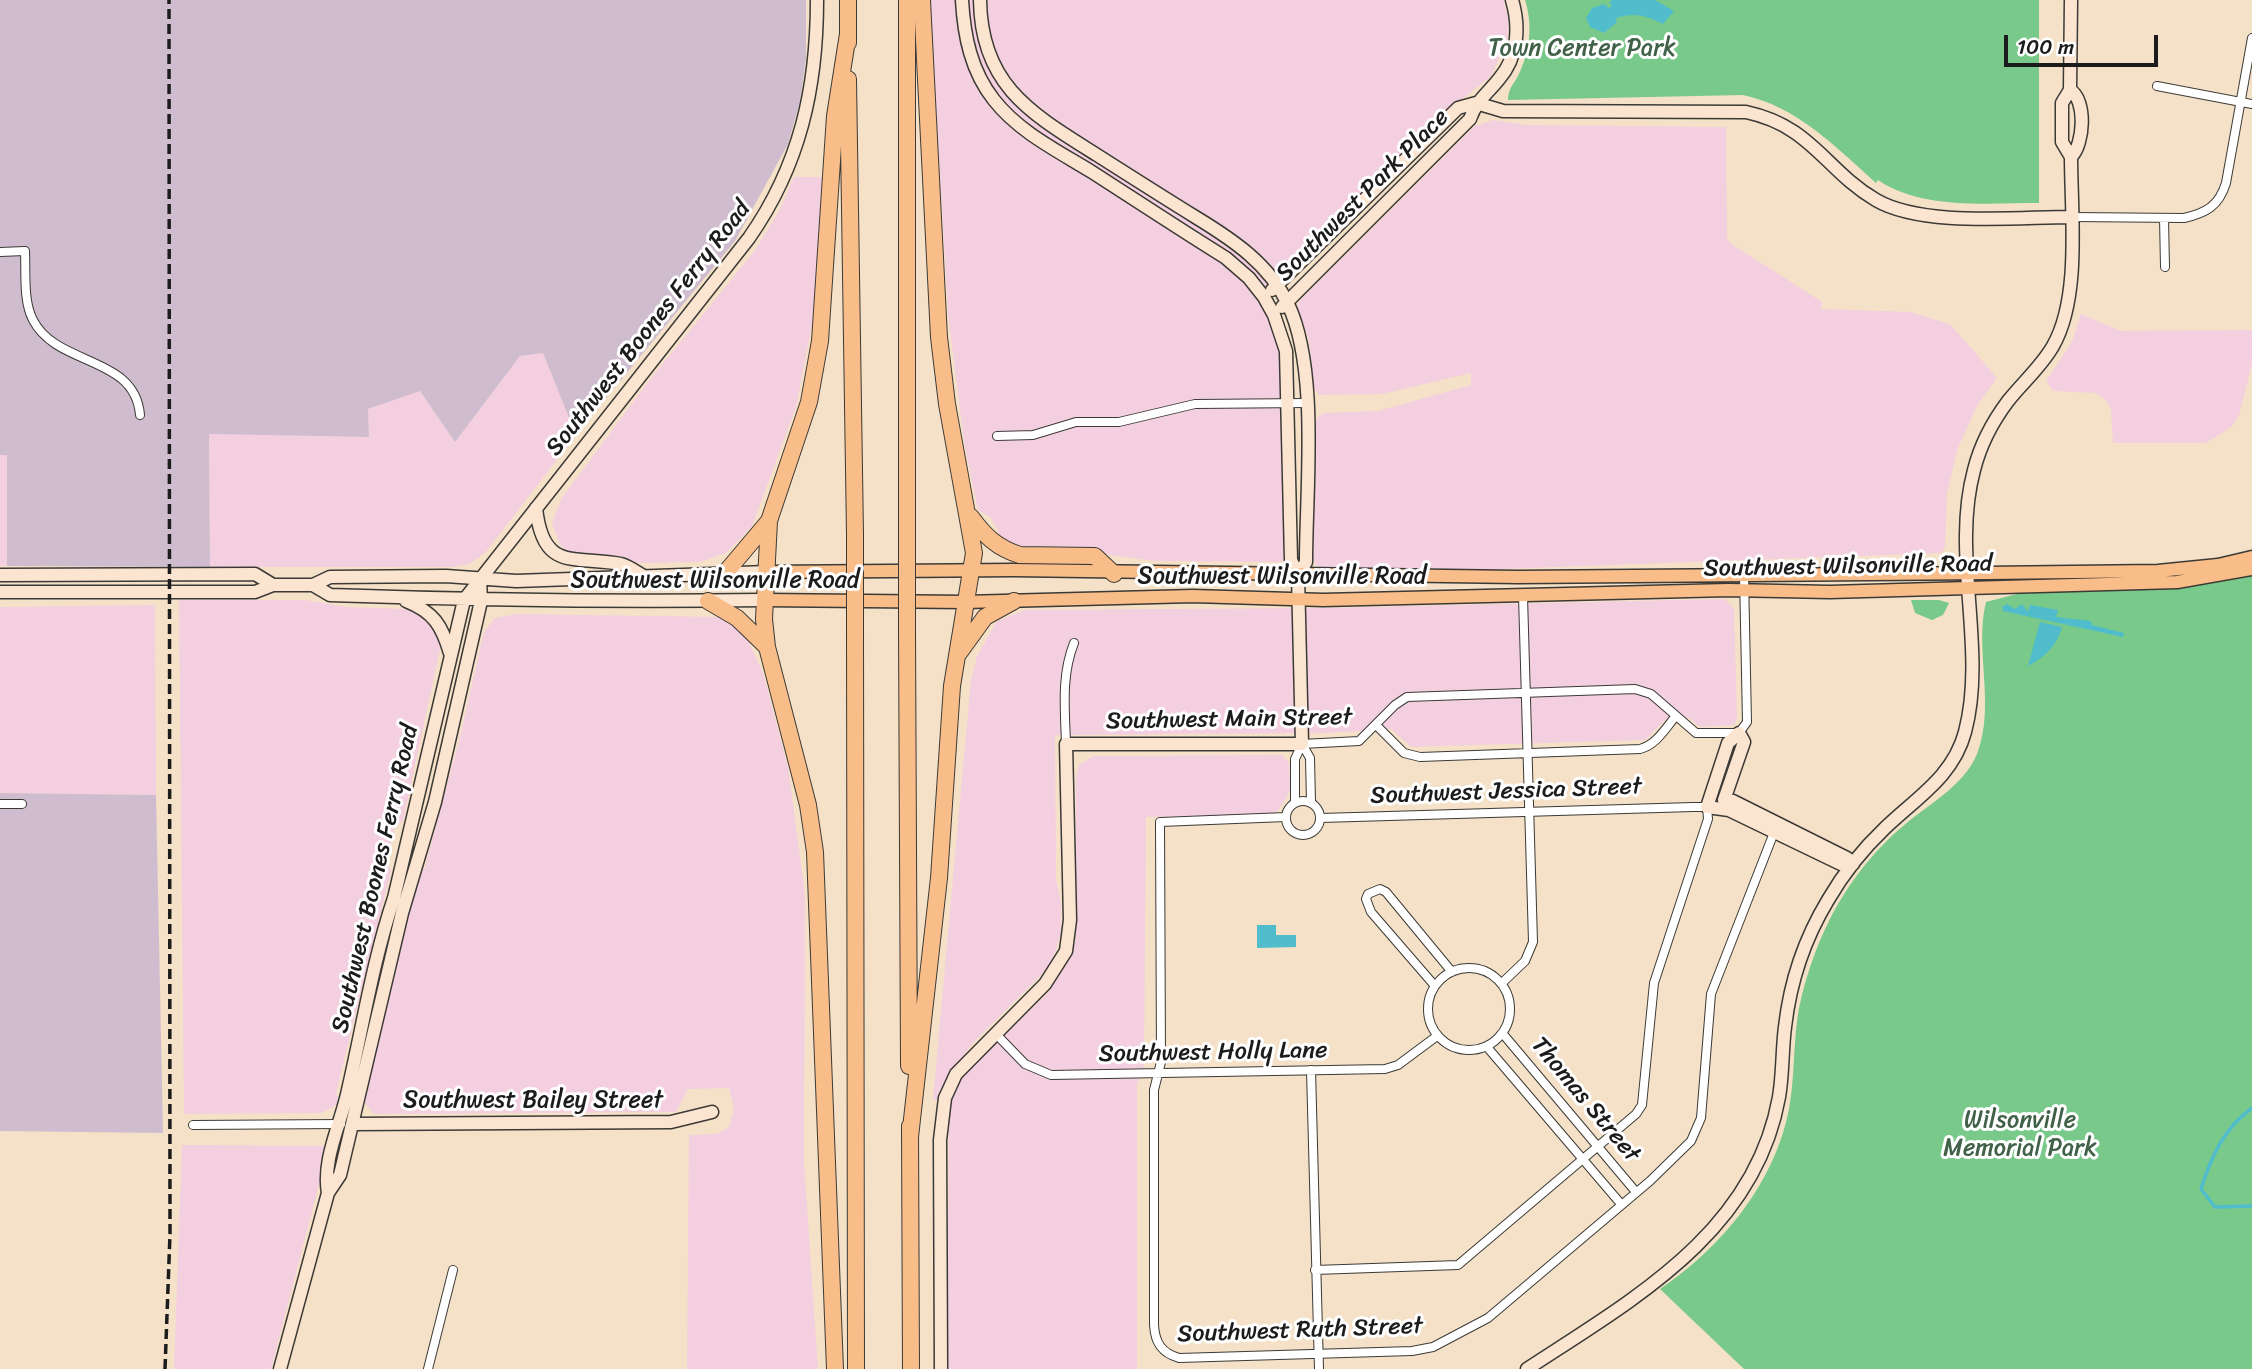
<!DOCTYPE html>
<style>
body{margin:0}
#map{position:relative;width:2252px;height:1369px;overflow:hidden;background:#f4e1c7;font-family:Sriracha,sans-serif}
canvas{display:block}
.scale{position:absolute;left:2004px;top:35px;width:154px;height:32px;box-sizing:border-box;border:4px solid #1c1c1c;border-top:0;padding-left:9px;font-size:21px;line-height:24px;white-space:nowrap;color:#1c1c1c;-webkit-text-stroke:5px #fff;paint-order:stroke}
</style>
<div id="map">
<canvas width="2252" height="1369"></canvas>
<div class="scale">100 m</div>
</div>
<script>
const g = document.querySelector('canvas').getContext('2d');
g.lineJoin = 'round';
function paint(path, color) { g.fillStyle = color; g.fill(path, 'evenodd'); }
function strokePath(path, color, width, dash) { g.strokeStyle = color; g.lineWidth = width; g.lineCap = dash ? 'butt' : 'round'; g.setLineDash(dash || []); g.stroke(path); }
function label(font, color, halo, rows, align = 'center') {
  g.font = font + ' Sriracha,sans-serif'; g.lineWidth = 6; g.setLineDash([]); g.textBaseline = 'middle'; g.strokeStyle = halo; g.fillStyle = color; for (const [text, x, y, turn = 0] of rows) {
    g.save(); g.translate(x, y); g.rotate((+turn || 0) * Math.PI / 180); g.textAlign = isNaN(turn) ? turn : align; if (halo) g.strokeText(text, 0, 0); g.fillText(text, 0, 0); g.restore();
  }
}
const built = new Path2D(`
 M930,0H1503L1509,22L1507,40L1491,76L1455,105L1285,272L1257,295L1270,317L1280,343L1285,388V554L1281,562L1154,561L1097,553L1023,550L1000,541L998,530L990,517L978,510L964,441L948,313Z
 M1493,120L1526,125L1726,127L1727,238L1730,243L1822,302L1821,309L1910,312L1950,324L1997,378L1978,404L1957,450L1947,494L1945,546L1942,553L1472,570L1323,569L1316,565L1313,558L1314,426L1318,417L1324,413L1378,411L1471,385V373L1382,394L1319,395L1314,388L1309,340L1297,306L1300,300L1475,126Z
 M794,177H825L818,293L796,407L752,526L726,553L700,562L643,563L587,559L571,553L560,545L552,523L561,499L648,382L756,249L780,209Z
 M2081,314L2121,331L2252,330V364L2239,415L2231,427L2206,443H2113L2111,409L2105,399L2096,393L2053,391L2046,381L2072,342Z
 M543,353L576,435L485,553L471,563L454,567H210L209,434L369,437L368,409L420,391L455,442L520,356Z
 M0,455H7V566H0Z
 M1725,599L1734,609L1737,719L1734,725L1700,727L1689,718L1666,719L1645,740L1411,747L1391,729L1327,733L1055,735L1056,879L1061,903V933L1051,965L972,1044L946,1079L938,1100H933L971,680L977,656L997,621L1025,610L1322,608Z
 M179,600H305L347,607L405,609L427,616L442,640L403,821L395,826L387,861L391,871L336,1093L338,1097L336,1105L322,1113L184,1114Z
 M155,605L156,795L0,793V607Z
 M517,614L720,617L733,622L744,632L763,673L788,767L805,894L804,1163L818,1369H687L689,1135L717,1134L729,1127L734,1110L729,1088L688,1089L676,1112L374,1114L364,1102L413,886L425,867L460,737L484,632L495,618Z
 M1282,755L1289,763L1290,791L1276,814L1146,817L1144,1065L1137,1084V1369H947L949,1108L954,1088L967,1069L1048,993L1072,955L1076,937V777L1079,765L1093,756Z
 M182,1145L329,1146L271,1369H174Z`);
const industrial = new Path2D(`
 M0,0H806V58L800,101L788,144L735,241L576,435L543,353L520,356L455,442L420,391L368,409L369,437L209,434L210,567L7,566V455H0Z
 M0,793L156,795L163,1133L0,1131Z`);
const green = new Path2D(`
 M1525,0H2039V203C1987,203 1922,210 1878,180L1876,183C1835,146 1796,106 1743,95L1508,100C1508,89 1513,85 1518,76C1530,52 1533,25 1525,0Z
 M2252,575V1369H1744L1660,1289C1721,1248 1775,1183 1789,1109C1795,1076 1793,1041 1799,1008C1805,980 1815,949 1828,923C1845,888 1872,852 1902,827C1927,805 1964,786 1977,754C1996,705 1974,650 1986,602L2032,590L2177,589Z
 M1911,600H1939L1949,603L1943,615L1932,620L1915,613Z`);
const water = new Path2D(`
 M1613,0H1655L1674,11L1663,24C1646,15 1634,12 1616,18L1617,22L1604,33L1590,27L1586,18L1592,8L1604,4L1609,8L1612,6L1609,2Z
 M2007,604L2015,609L2022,604L2028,612L2030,605L2058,610L2056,617L2091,621L2092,625L2124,633L2123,637L2003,611L2002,607Z
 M2040,622L2062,627C2057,646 2045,657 2028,666Z
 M1257,925H1276V935H1296V947L1257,948Z`);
const stream = new Path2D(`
 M2252,1108C2224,1128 2211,1157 2201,1189L2215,1207L2252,1206`);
const street = new Path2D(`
 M2157,86L2252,104
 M2071,217L2184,218C2206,213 2219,206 2226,183L2252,38
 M2164,218L2165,267
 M0,252L25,251C26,273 23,301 33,320C57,367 135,355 140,415
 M997,436L1033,435L1076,422H1119L1195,404L1307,403
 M1377,726L1404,753L1420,757L1640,749C1656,745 1665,729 1675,717
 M1066,744C1065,709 1061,676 1074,643
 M1302,744L1359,741L1395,705L1407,697L1635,689L1651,694L1696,733H1739L1747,722L1744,575
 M1302,744L1310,758L1311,802
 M1286 818a17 17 0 1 1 34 0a17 17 0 1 1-34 0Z
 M1295,803V759L1302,744
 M0,804H22
 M1286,817L1160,822L1161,1062L1154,1090V1325C1155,1343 1162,1353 1179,1358L1412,1351L1433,1347L1488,1318L1650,1181L1691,1141L1701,1118L1711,994L1775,830
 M1428 1009a41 41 0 1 1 82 0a41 41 0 1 1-82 0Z
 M1502,983L1525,961L1533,942L1523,596
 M1435,986L1371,912L1366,899L1368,894L1380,889L1386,892L1452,972
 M995,1033L1025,1064L1051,1075L1385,1069L1398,1065L1437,1036
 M1503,1034L1636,1192
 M1487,1047L1621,1204
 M1311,1070L1319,1369
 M193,1125L341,1124
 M1315,1270L1458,1265L1636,1114L1642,1105L1654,983L1708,819L1707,807H1693L1321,818
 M428,1369L453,1270`);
const secondary = new Path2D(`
 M980,0C981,86 1032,114 1097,155C1130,176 1163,197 1197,218C1233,240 1269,264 1288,304C1319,369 1306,488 1306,562L1298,576
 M2070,90C2087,100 2084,145 2071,157
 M1476,103L1503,111L1746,112C1812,126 1825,170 1876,200C1922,227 2017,217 2071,217
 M1272,290L1458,108L1476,103
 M1282,307L1470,119C1476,101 1487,94 1499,79C1518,57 1520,27 1512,0
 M536,508C543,573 575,555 621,564C629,566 638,573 645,577
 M0,575L255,574L273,585
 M313,585L330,595C475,600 619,602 764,600
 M0,592H255L273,585H313L330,577L446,576L516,581L767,572
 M406,601C434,612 442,626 450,653
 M1739,733L1744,742L1724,800L1733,801L1847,858L1853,864H1841L1729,810L1707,807L1728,743Z
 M353,1124L671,1122L712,1112
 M328,1193C322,1159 341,1124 348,1090C363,1025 373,960 394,898L464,600L749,238C800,165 817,88 817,0
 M280,1369L328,1193L340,1175L402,913L435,802L481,601L480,578
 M941,1369L940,1140L945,1098L956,1074L1045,984L1066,951L1070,920L1066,744H1302L1298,576L1291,560L1286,351L1274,315L1264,297L1249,278L1226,258C1181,230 1137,201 1092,172C1058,151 1019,132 994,100C971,71 964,36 962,0
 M1527,1369C1632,1300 1755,1233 1779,1097C1783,1074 1782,1050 1785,1027C1790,983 1805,938 1828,900C1843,874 1863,849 1885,828C1916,798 1953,777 1965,732C1987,649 1951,555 1974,470C1980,446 1993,421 2008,401C2023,382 2041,367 2053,346C2081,297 2071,213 2071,157L2062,142V103L2070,90L2071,0`);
const primary = new Path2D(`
 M767,572L1013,570L1518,577L1987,573L2158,571L2218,565L2252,557
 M764,600L965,602L1193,596L1323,600L1729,590L1830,592L2177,582L2252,569`);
const highway = new Path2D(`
 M907,0V535
 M848,43V0
 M848,79L855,535
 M971,517C985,536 997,548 1020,555L1095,556L1114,574
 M769,521L764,619L767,647L808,805L815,852L835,1369
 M726,572L769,521L809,402L820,341L835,116L848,34
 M708,601L737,618L767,647
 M855,630L856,1369
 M907,630L909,1066
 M959,653L985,617L1014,601
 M910,1126L911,1369
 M910,1137L939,878L952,686L974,553L947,404L939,337L922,0`);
const rail = new Path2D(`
 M165,1369L170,1234L169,0`);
const highwayBridge = new Path2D(`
 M855,535V630
 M907,630V535`);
const parkNames = [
 ["Town Center Park",1582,49],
 ["Wilsonville",2020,1121],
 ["Memorial Park",2020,1149]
];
const streetNames = [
 ["Southwest Park Place",1363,196,-45],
 ["Southwest Boones Ferry Road",649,329,-52],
 ["Southwest Wilsonville Road",1848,567,-1],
 ["Southwest Wilsonville Road",1282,577],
 ["Southwest Wilsonville Road",715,581],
 ["Southwest Main Street",1229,720,-1],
 ["Southwest Jessica Street",1506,792,-2],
 ["Southwest Boones Ferry Road",376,879,-77],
 ["Southwest Holly Lane",1213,1053,-1],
 ["Thomas Street",1585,1100,50],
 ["Southwest Bailey Street",533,1101],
 ["Southwest Ruth Street",1300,1331,-2]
];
paint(built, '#f3cfe0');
paint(industrial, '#cfbdcf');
paint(green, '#78c98a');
paint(water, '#51bdcc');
strokePath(stream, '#51bdcc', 3.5);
strokePath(street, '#3c3a36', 10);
strokePath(secondary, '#3c3a36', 15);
strokePath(primary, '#3c3a36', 15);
strokePath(highway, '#3c3a36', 18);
strokePath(street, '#fff', 8);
strokePath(secondary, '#fce5d0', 12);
strokePath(primary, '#f8bd89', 12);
strokePath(highway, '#f8bd89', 16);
strokePath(rail, '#1c1c1c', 3.5, [10, 5]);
strokePath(highwayBridge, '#3c3a36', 18, []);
strokePath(highwayBridge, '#f8bd89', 16);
label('24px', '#416148', '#fff', parkNames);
label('24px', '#1c1c1c', '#fff', streetNames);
</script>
